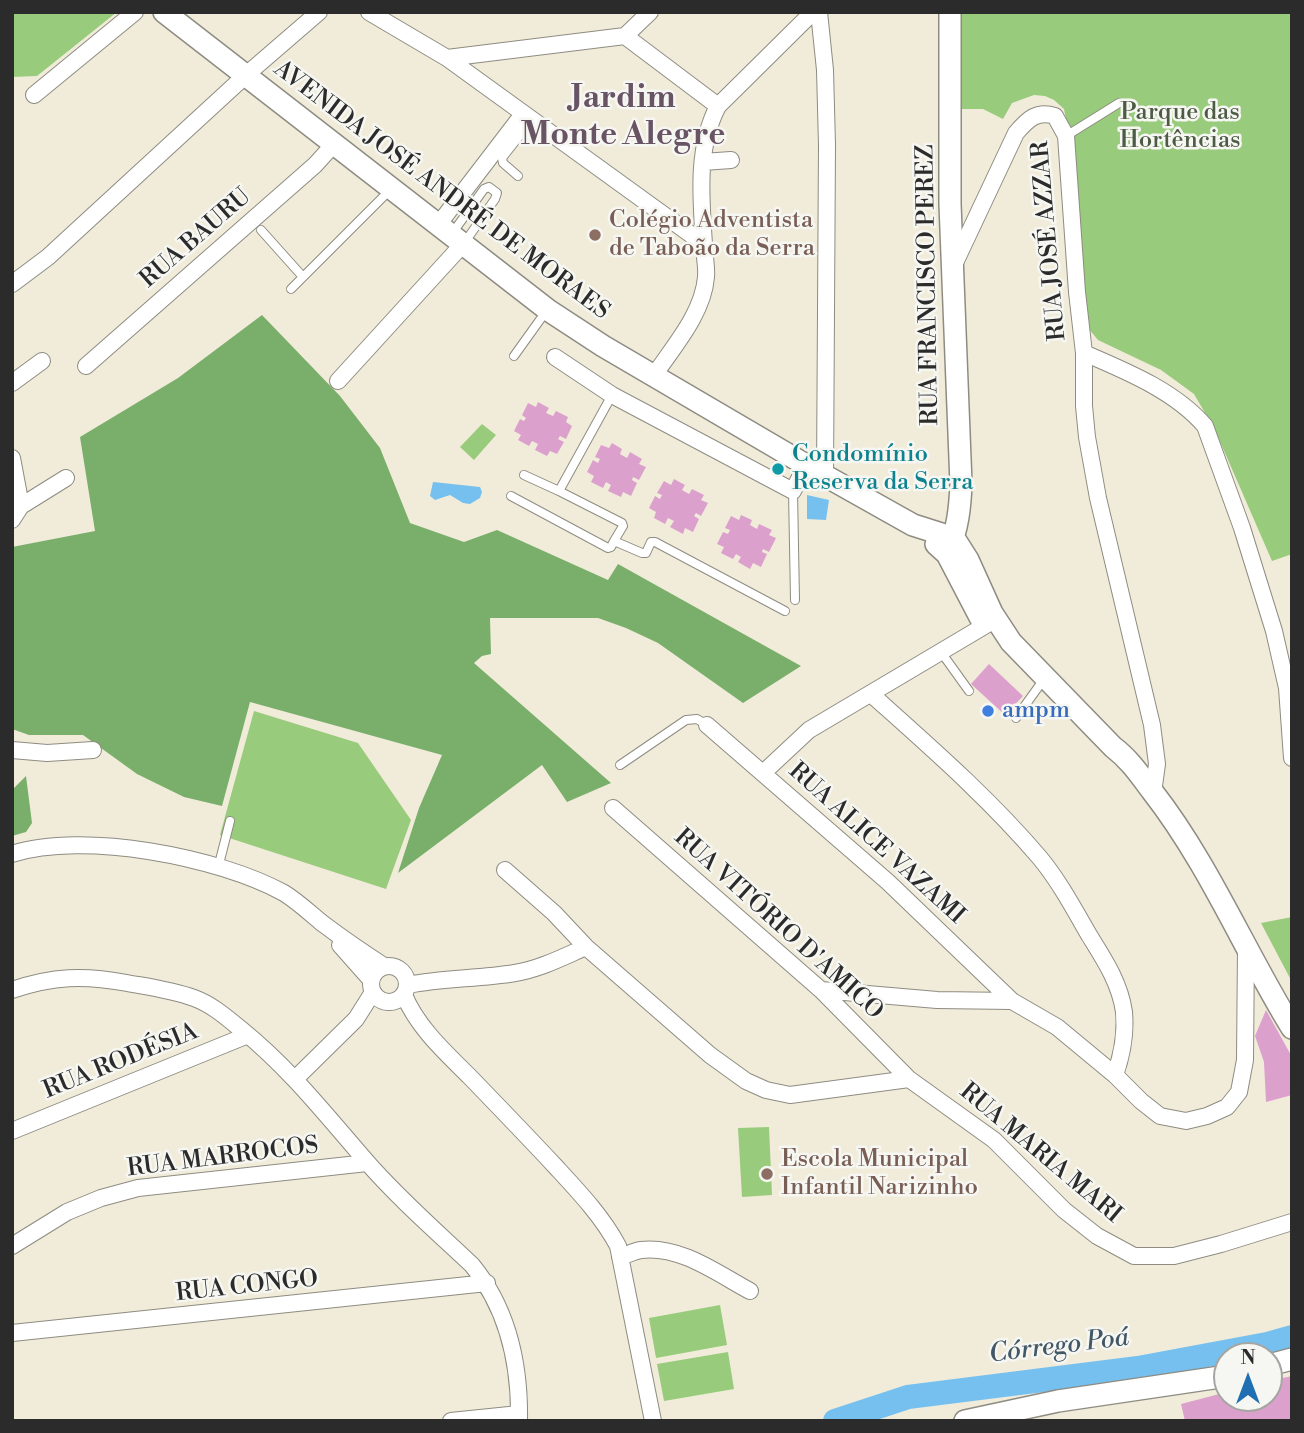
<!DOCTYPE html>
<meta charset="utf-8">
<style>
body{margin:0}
#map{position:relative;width:1304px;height:1433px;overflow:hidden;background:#f1ecda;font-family:"Libre Bodoni",serif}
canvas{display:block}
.frame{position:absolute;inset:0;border:14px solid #2b2b2b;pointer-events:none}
.north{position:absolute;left:1213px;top:1342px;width:70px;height:70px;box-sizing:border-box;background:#f6f6f2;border:2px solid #a5a5a2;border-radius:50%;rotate:0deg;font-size:19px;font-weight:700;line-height:28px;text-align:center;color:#2b2b2b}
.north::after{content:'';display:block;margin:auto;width:24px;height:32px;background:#1f6fb2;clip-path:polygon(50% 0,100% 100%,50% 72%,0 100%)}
</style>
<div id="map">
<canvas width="1304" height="1433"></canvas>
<div class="frame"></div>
<div class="north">N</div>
</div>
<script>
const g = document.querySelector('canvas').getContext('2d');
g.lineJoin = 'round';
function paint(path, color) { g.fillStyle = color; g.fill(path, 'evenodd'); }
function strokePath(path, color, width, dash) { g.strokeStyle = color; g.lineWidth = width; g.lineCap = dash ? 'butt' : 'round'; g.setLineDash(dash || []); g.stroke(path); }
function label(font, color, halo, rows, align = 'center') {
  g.font = font + ' "Libre Bodoni",serif'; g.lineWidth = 5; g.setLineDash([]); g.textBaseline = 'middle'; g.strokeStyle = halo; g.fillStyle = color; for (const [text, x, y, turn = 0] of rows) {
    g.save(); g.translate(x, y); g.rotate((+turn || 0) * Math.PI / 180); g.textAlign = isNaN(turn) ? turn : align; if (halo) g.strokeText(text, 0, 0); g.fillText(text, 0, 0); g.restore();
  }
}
const green = new Path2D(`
 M12,12H117L37,76L12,77Z
 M960,12H1292V554L1272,561L1215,430L1194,394L1161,370L1098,340L1088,328L1068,130L1064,109L1054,100L1045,96L1034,95L1012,103L1003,119L983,109H960Z
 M482,424L496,435L474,460L460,447Z
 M254,711L358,743L411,820L386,889L220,835Z
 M1292,917V982L1261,923Z
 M769,1127L772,1195L742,1197L738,1128Z
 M720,1305L727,1345L656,1358L649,1318Z
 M728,1352L734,1389L664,1401L657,1364Z`);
const forest = new Path2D(`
 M262,315L340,396L380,448L410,523L464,542L497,530L608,580L618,564L801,666L743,703L658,643L626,628L598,618H490L491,654L482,656L474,663L611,783L567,802L542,765L398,873L419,808L442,755L250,702L222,806L184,797L137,774L83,735H29L12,729V547L95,531L80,437L178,378Z
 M26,776L32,823L26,832L12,836V790Z`);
const water = new Path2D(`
 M433,482L480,487L482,492L480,498L470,504L463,503L450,495L435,500L430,496Z
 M807,495L829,500L826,520L807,519Z`);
const river = new Path2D(`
 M835,1421L908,1397L1138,1368L1267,1344L1292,1337`);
const building = new Path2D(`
 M538,402L549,408L546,413L553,416L556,411L568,417L566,422L572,426L566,439L560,436L558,439L564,442L557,454L550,451L547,456L535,450L538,444L532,441L529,446L518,440L521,435L514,431L520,419L524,421L526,418L522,415L528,403L536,407Z
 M612,443L622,449L620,454L627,458L630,452L642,459L639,464L646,467L639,480L633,477L632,480L637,483L631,496L623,492L621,497L608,491L611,485L606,482L603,488L591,482L594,476L587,472L593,460L598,463L600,459L595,457L601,445L609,448Z
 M773,462L786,469L782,477L769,469Z
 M674,479L685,485L682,490L689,494L692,489L704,495L701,500L708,503L701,516L696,513L694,516L699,519L693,532L685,528L683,534L670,527L674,521L668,518L665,524L654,518L656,512L649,508L655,496L660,499L662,495L657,493L664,481L671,485Z
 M741,515L752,520L750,525L757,529L759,524L772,530L769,535L776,538L769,552L763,549L762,552L767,554L761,567L753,563L750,569L738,562L741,557L736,554L733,559L721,553L724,547L717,544L723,532L728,534L730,530L725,528L731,516L739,520Z
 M989,664L1023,696L1005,715L971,684Z
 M1266,1010L1292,1057V1095L1266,1102L1264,1062L1255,1036Z
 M1292,1376V1419L1185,1421L1181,1404L1227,1392V1398H1269V1381Z`);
const lane = new Path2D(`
 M1066,136L1119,103
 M518,176L503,163L502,158L532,120
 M261,230L303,277
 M451,235L484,189L489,187L497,193L495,199L465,242
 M291,289L390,190
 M514,356L547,310
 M612,395L559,491L622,523L623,526L614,541L642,553H646L651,542H655L785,611
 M524,475L559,491
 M793,491L795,600
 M511,496L608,548L611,547L614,541
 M941,652L969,691
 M1016,718L1039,686
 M620,765L686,720L697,719L707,725
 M218,868L230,821`);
const street = new Path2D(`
 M369,12L447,58L704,244
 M819,12L825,70L827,145L825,476
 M625,36L718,106
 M447,58L625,36L650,12
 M34,95L135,12
 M703,162L731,160
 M438,225L523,114
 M953,267L1016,133C1028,119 1037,110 1055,116L1066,136L1077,292L1084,353V406L1087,437L1098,498L1152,725L1157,764L1153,793
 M12,284L48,257L246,75L319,12
 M1084,353C1126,371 1175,391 1205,426L1242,528L1274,631L1287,688L1292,758
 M555,357L612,395L793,491L806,465
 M86,366L315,165L334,144
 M653,377C673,347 703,314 706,277C707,266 704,255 704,244C701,199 696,148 718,106L813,12
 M338,381L463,244
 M12,383L42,361
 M12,458L21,506
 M12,520L21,506L66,478
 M871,694C929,746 989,798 1040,858C1059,881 1074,909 1089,935C1104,959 1120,983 1124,1012C1126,1034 1122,1055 1115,1075
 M707,725L888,882L1012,1001
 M12,750L47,753L93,750
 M763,773L809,730L996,619
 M613,808L821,990L909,1079
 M12,854C84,831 218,857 284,893C297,901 310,913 322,923C342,938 362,952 384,966
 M505,870L554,913L586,947L710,1055L746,1081L766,1090L790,1095L909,1079L994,1140L1064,1210L1097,1236L1134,1256H1174L1221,1244L1292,1222
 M340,945L371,980
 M371 984a18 18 0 1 1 36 0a18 18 0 1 1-36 0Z
 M408,985C443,978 479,979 515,973C540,969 563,957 586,947
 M12,990C53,976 84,975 127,983C149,987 172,990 194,998C213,1005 227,1018 242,1030C290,1069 326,1115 366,1161C398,1198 437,1232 472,1265C508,1309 520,1365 519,1421
 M821,990L937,1000L1012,1001L1057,1027L1115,1075L1141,1101L1160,1116L1186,1121L1207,1116L1227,1107L1239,1092L1245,1060L1246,948
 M404,995C418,1028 445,1052 470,1077C499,1107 527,1136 555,1166C578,1191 602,1216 618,1246L653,1421
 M296,1078L356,1019L373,992
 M12,1131L248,1035
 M12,1246L67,1212L101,1198L138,1188L367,1163
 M620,1257C627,1255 634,1251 641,1250C680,1245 718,1274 750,1291
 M12,1333L487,1283
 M451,1421L519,1414`);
const secondary = new Path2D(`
 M164,12L548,310L603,346L806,465L913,525L954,538L968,560L992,613L1011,642L1113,747C1129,759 1140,775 1152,791C1209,864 1244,950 1292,1028
 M936,544L947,554L982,621
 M948,551C958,529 960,507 961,484L950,204V12
 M1269,1365L1292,1359
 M965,1421L1058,1401L1227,1376`);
const markers = [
 [595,235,7,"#8d6e63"],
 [778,469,7,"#0f9aa8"],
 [988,711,7,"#3f7fe0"],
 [767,1174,7,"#8d6e63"]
];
const parkNames = [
 ["Parque das",1180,113],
 ["Hortências",1180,141]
];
const streetNames = [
 ["AVENIDA JOSÉ ANDRÉ DE MORAES",441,191,37],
 ["RUA BAURU",196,239,-41],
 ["RUA JOSÉ AZZAR",1050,241,-95],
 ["RUA FRANCISCO PEREZ",929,285,-91],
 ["RUA ALICE VAZAMI",876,844,42],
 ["RUA VITÓRIO D'AMICO",778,925,42],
 ["RUA RODÉSIA",121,1062,-22],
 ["RUA MARIA MARI",1040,1154,40],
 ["RUA MARROCOS",223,1158,-7],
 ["RUA CONGO",247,1287,-6]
];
const educationNames = [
 ["Colégio Adventista",609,221],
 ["de Taboão da Serra",609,249],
 ["Escola Municipal",781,1160],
 ["Infantil Narizinho",781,1188]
];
const cultureNames = [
 ["Condomínio",792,455],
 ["Reserva da Serra",792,483]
];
const shopNames = [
 ["ampm",1002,711]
];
const waterNames = [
 ["Córrego Poá",1059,1347,-7]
];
const districtNames = [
 ["Jardim",623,99],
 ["Monte Alegre",623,136]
];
paint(green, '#98cb7b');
paint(forest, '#7aaf6b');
paint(water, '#76c0ef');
strokePath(river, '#76c0ef', 24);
paint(building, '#dca0cd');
strokePath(lane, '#8e8c82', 10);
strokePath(street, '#8e8c82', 18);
strokePath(secondary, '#8e8c82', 24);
strokePath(lane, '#fff', 8);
strokePath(street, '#fff', 16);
strokePath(secondary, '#fff', 21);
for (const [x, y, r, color] of markers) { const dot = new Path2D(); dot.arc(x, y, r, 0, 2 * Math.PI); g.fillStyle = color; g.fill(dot); strokePath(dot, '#f6f6f2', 2.5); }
label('24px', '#4c5b43', '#f6f6f2', parkNames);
label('24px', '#2b2b2b', '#f6f6f2', streetNames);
label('24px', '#785e54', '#f6f6f2', educationNames, 'left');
label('24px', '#0d838f', '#f6f6f2', cultureNames, 'left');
label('24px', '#366cbe', '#f6f6f2', shopNames, 'left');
label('italic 26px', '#425866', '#f6f6f2', waterNames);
label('bold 32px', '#695464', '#f6f6f2', districtNames);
</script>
